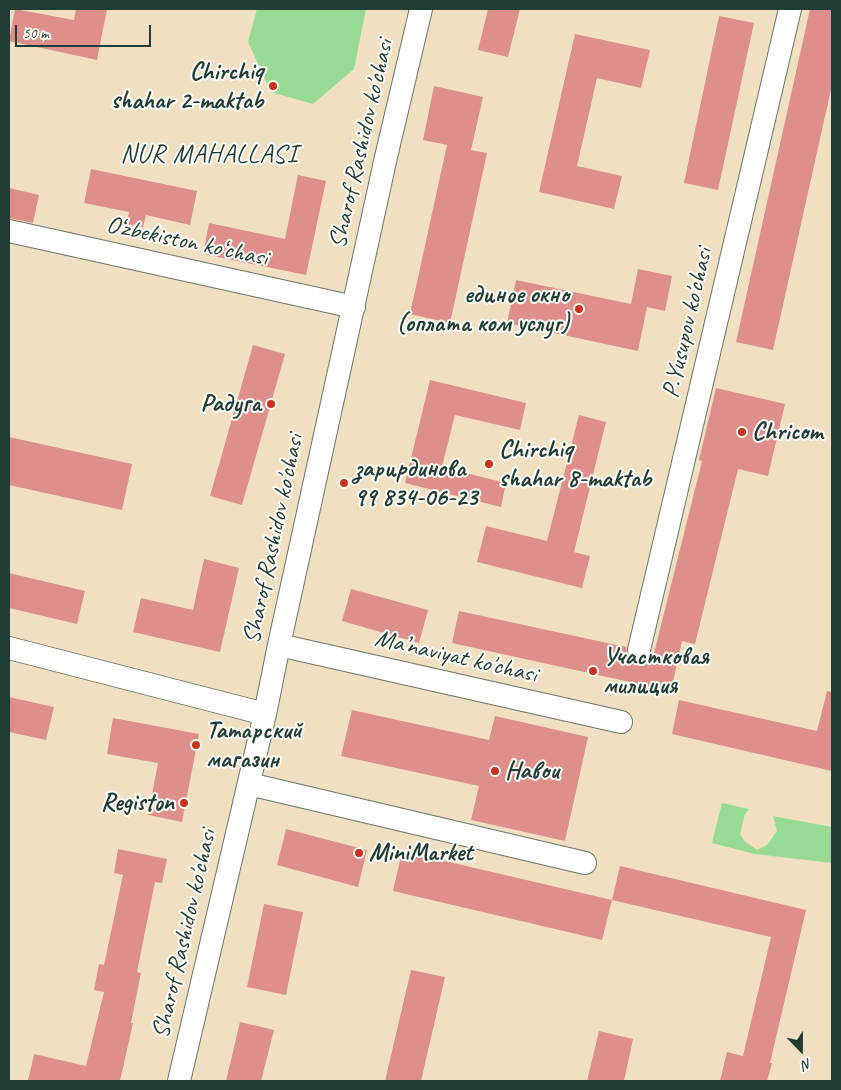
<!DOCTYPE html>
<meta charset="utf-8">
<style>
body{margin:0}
#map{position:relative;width:841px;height:1090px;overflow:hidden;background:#f0e0c1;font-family:Caveat,sans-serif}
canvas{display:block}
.frame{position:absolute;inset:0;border:10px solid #1f3d34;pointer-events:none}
.north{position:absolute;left:776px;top:1025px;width:50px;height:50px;-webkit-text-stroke:4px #fdfcf7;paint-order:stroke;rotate:158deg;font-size:14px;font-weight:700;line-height:20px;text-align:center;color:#1f3d34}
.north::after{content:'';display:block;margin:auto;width:18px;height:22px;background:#1f3d34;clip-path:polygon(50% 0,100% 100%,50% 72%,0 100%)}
.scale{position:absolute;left:15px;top:25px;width:136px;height:22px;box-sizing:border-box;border:2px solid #1f3d34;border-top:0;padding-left:6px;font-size:15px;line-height:18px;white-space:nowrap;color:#1f3d34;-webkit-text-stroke:4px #fdfcf7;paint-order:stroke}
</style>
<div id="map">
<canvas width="841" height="1090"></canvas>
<div class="frame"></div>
<div class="north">N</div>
<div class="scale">50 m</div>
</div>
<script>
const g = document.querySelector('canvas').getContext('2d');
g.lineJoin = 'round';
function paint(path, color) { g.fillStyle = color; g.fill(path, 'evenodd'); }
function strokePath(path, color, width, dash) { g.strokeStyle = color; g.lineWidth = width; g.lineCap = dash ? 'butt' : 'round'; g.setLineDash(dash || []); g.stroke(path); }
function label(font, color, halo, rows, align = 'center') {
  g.font = font + ' Caveat,sans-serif'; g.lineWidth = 4; g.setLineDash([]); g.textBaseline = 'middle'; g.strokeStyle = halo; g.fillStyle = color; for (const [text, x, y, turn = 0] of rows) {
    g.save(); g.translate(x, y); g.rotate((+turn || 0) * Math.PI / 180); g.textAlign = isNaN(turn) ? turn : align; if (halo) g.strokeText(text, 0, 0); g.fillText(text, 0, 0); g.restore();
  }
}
const green = new Path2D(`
 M257,9H366L354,69L313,104L271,92L248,42Z
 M722,803L749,809L745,814L740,834L744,841L757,850L767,845L777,831L773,816L832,827V863L755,854L712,843Z`);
const building = new Path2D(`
 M15,9L74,20L76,9H107L97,60L9,41Z
 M488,9H520L508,57L478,50Z
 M810,9H832V85L773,350L736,342Z
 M719,16L754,23L718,190L684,183Z
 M575,34L650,50L641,88L597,78L577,166L622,176L614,209L539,192Z
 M434,86L483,97L471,150L487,153L450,323L410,314L447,145L423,140Z
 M91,169L197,191L190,225L146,215L143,227L127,224L129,212L84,203Z
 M298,175L326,181L306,275L203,254L209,223L285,239Z
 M9,188L39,195L33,223L9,218Z
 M638,269L672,276L665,311L647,307L638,351L507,323L516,280L631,304Z
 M253,345L285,354L242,505L210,496Z
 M430,380L526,403L520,430L455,415L442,467L506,483L501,507L405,483Z
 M716,388L785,404L768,476L738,469L695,644L682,641L671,691L452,643L459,611L626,647L627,654L630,660L636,663H642L648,659L652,653H654L702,461L699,460Z
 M579,415L606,422L574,552L590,556L582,588L477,562L486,526L547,541Z
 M9,437L132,464L122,510L9,485Z
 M204,559L239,568L220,652L133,632L141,598L193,610Z
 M9,573L85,591L77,624L9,608Z
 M351,589L428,610L419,643L342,621Z
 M827,691L832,692V771L672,734L679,700L817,731Z
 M9,697L54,707L46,740L9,732Z
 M352,710L489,740L495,716L588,737L565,841L471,820L479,786L341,756Z
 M113,718L199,734L182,822L148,815L158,763L107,754Z
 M286,829L367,850L358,887L277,865Z
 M118,849L167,859L162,883L155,882L137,972L141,973L131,1023H133L120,1081H28L34,1054L86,1066L104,992L94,990L99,964L104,965L123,875L114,873Z
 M402,851L612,900L602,940L393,891Z
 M620,866L806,910L770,1063H772L767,1081H720L727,1052L743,1056L771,937L612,900Z
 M264,904L303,912L286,995L247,987Z
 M411,970L445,977L421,1081H385Z
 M240,1022L274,1030L261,1081H226Z
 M599,1031L633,1039L624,1081H587Z`);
const minor = new Path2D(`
 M9,231L354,307
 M279,645L621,722
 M9,648L265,714
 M639,650L790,9
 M249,784L585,863
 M179,1081L265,714L279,645L386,157L421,9`);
const markers = [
 [273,86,5,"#c8321e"],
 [579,309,5,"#c8321e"],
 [271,404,5,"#c8321e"],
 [742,432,5,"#c8321e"],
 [489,464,5,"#c8321e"],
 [344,483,5,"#c8321e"],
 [593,671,5,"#c8321e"],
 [196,745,5,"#c8321e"],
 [495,771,5,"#c8321e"],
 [184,803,5,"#c8321e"],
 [359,853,5,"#c8321e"]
];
const poiNames = [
 ["Chirchiq",263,72,"right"],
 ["shahar 2-maktab",263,101,"right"],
 ["единое окно",569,295,"right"],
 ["(оплата ком услуг)",569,324,"right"],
 ["Радуга",261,404,"right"],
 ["Chricom",752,432],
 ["Chirchiq",499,450],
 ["shahar 8-maktab",499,479],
 ["зарирдинова",354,469],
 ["99 834-06-23",354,498],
 ["Участковая",603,657],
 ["милиция",603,686],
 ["Татарский",206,731],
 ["магазин",206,760],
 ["Навои",505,771],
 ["Registon",174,803,"right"],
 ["MiniMarket",369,853]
];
const streetNames = [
 ["Sharof Rashidov ko'chasi",362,144,-77],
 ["O‘zbekiston ko‘chasi",187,242,12],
 ["P.Yusupov ko'chasi",688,323,-77],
 ["Sharof Rashidov ko'chasi",274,539,-78],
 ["Ma’naviyat ko'chasi",456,657,13],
 ["Sharof Rashidov ko'chasi",185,934,-77]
];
const neighbourhoodNames = [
 ["NUR MAHALLASI",209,155]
];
paint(green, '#96da93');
paint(building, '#de8f8c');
strokePath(minor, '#687665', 24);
strokePath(minor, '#fff', 22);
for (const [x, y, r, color] of markers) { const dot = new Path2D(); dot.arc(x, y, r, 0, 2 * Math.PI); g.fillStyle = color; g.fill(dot); strokePath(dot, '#fdfcf7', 2); }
label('bold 25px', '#1f3d34', '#fdfcf7', poiNames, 'left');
label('25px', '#1f3d34', '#fdfcf7', streetNames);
g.letterSpacing = '1px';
label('26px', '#1f3d34', '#fdfcf7', neighbourhoodNames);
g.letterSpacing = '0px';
</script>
